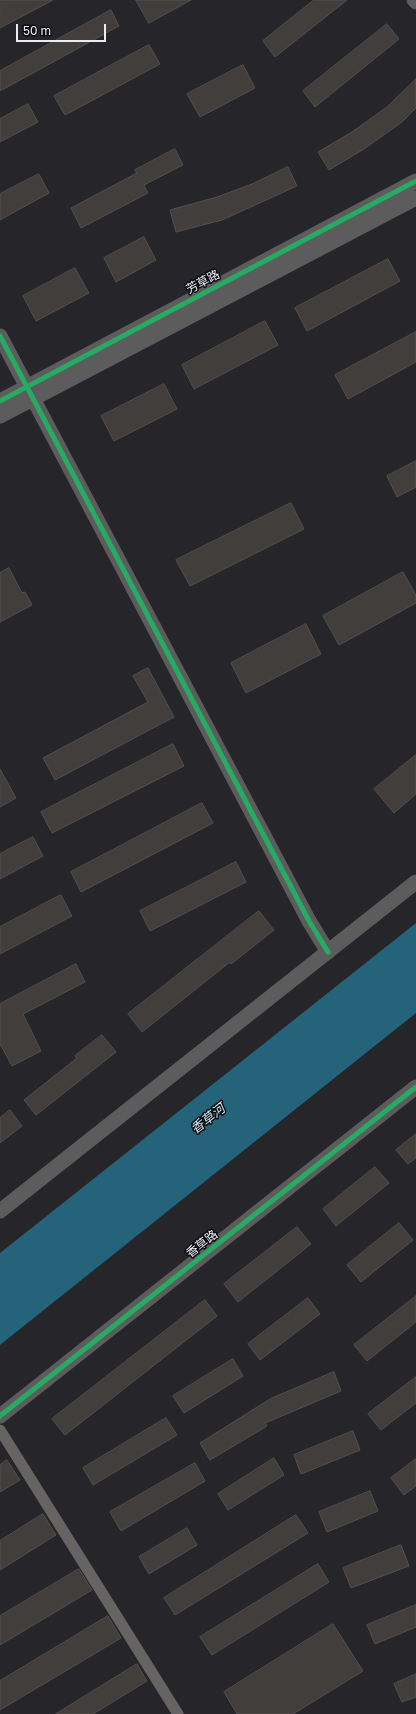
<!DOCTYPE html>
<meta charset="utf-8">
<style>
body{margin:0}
#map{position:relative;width:416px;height:1714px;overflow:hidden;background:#25252a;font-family:"Golos Text",sans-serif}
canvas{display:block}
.scale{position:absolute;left:16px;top:24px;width:90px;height:18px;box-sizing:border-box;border:2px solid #ecedf4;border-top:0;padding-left:5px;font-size:12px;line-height:14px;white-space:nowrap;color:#ecedf4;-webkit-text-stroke:3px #0c0d11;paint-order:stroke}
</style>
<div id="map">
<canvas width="416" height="1714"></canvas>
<div class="scale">50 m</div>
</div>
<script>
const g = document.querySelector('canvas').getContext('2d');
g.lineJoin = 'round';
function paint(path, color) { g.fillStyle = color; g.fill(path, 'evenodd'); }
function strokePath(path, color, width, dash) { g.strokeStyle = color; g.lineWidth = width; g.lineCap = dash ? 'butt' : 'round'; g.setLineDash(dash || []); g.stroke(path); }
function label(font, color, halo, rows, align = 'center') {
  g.font = font + ' "Golos Text","Noto Sans SC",sans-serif'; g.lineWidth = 3; g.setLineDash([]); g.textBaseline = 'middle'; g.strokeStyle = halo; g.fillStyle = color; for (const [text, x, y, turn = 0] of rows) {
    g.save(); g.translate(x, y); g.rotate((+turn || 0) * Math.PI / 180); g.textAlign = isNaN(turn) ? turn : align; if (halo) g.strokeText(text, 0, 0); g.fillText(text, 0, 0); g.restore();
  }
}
const water = new Path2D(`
 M416,923V1013L0,1345V1253Z`);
const building = new Path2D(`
 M0,0H53L0,28Z
 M136,0H191L149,23Z
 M314,0H347L275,57L263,41Z
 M111,10L119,26L0,91V71Z
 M387,24L399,39L315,107L303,91Z
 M149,45L160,64L65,115L54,96Z
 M243,65L255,88L200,117L187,94Z
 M416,79V108L402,122L364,149L329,170L318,152L352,132L387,107Z
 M28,104L38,122L0,142V119Z
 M175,149L183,165L144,185L148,193L81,228L71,208L137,173L135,170Z
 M288,167L297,186L222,220L176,232L170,210L217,197L252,184Z
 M39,174L49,193L0,220V194Z
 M144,237L156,260L116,282L104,258Z
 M388,259L400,281L307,331L295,308Z
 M75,268L89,293L36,321L23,296Z
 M265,321L278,345L194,389L182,365Z
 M416,332V362L348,399L335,375Z
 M164,384L177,409L114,441L101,416Z
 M416,461V487L397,497L387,476Z
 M291,503L304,529L190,586L176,560Z
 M9,568L22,593L25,592L32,605L0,622V573Z
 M403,572L416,595V603L339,645L323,616Z
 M306,624L321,654L246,693L231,663Z
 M148,668L174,717L55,780L43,758L148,702L133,676Z
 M173,744L184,766L52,833L41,812Z
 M416,755V794L394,813L374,789Z
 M0,769L16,798L0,807Z
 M202,803L213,823L81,892L71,872Z
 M33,837L43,856L0,879V854Z
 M236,862L246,882L150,931L140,911Z
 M61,895L72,916L0,954V927Z
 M259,911L274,930L231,964L230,962L142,1032L128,1014Z
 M76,964L85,982L23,1014L41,1051L12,1066L0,1044V1004Z
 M102,1035L116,1052L36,1115L24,1100L77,1058L75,1056Z
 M10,1110L22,1126L0,1143V1118Z
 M416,1134V1158L408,1164L396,1150Z
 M375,1167L389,1183L336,1226L323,1209Z
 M399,1223L413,1240L361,1282L347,1265Z
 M297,1227L311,1244L238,1302L224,1284Z
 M416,1296V1322L367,1361L354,1345Z
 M308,1298L320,1314L260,1360L248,1344Z
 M205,1300L217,1316L65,1435L52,1419Z
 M233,1359L243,1376L184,1413L173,1396Z
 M334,1372L341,1391L265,1423L267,1426L210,1460L200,1443L270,1399Z
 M416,1377V1403L381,1430L368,1414Z
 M166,1418L177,1435L93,1485L83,1468Z
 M353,1431L360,1450L301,1474L294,1455Z
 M274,1458L284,1475L228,1510L218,1494Z
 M416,1459V1486L404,1495L391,1478Z
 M7,1460L20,1480L0,1492V1465Z
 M195,1463L205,1481L121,1531L110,1512Z
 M370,1491L378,1511L327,1532L319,1512Z
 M43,1514L56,1535L0,1570V1541Z
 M296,1515L308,1533L175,1615L164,1598Z
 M187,1528L197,1545L149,1574L139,1557Z
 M401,1545L409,1566L351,1588L343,1568Z
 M318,1564L329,1582L212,1655L200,1637Z
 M79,1569L92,1590L0,1645V1616Z
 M416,1605V1627L375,1644L367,1625Z
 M108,1616L121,1638L0,1710V1681Z
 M333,1624L363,1671L293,1714H237L224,1692Z
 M137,1664L147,1681L93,1714H56Z
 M416,1674V1697L402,1702L394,1684Z`);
const street = new Path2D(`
 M0,1430L178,1714`);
const secondary = new Path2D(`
 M414,0L416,2
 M0,336L309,921L328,952
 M0,401L416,181
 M0,416L416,198
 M0,1211L416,882
 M0,1416L416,1087`);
const cycleway = new Path2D(`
 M0,336L309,921L328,952
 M0,401L416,181
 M0,1416L416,1087`);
const streetNames = [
 ["芳草路",203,282,-28],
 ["香草路",202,1244,-38]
];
const waterNames = [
 ["香草河",208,1119,-38]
];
paint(water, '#24637a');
paint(building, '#423e3c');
strokePath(building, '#525050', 1);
strokePath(street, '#656463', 11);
strokePath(secondary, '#5d5c5d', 15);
strokePath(cycleway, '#26ab63', 5);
label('12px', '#ecedf4', '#0c0d11', streetNames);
label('italic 13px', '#cee9f4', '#0c0d11', waterNames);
</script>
